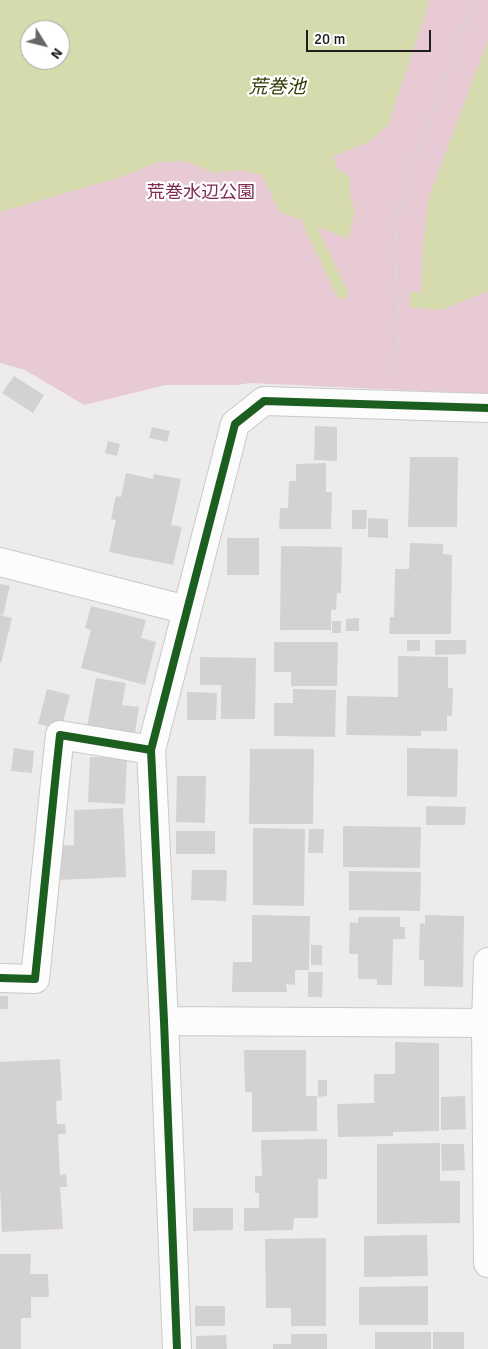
<!DOCTYPE html>
<meta charset="utf-8">
<style>
body{margin:0}
#map{position:relative;width:488px;height:1349px;overflow:hidden;background:#eeeceb;font-family:Signika,sans-serif}
canvas{display:block}
.north{position:absolute;left:20px;top:20px;width:50px;height:50px;box-sizing:border-box;background:#fff;border:1px solid #a6a5a5;border-radius:50%;rotate:126deg;font-size:14px;font-weight:700;line-height:20px;text-align:center;color:#201f1e}
.north::after{content:'';display:block;margin:auto;width:18px;height:22px;background:#686766;clip-path:polygon(50% 0,100% 100%,50% 72%,0 100%)}
.scale{position:absolute;left:306px;top:30px;width:125px;height:22px;box-sizing:border-box;border:2px solid #201f1e;border-top:0;padding-left:6px;font-size:15px;line-height:18px;white-space:nowrap;color:#201f1e;-webkit-text-stroke:4px #fff;paint-order:stroke}
</style>
<div id="map">
<canvas width="488" height="1349"></canvas>
<div class="north">N</div>
<div class="scale">20 m</div>
</div>
<script>
const g = document.querySelector('canvas').getContext('2d');
g.lineJoin = 'round';
function paint(path, color) { g.fillStyle = color; g.fill(path, 'evenodd'); }
function strokePath(path, color, width, dash) { g.strokeStyle = color; g.lineWidth = width; g.lineCap = dash ? 'butt' : 'round'; g.setLineDash(dash || []); g.stroke(path); }
function label(font, color, halo, rows, align = 'center') {
  g.font = font + ' Signika,"Noto Sans JP",sans-serif'; g.lineWidth = 4.5; g.setLineDash([]); g.textBaseline = 'middle'; g.strokeStyle = halo; g.fillStyle = color; for (const [text, x, y, turn = 0] of rows) {
    g.save(); g.translate(x, y); g.rotate((+turn || 0) * Math.PI / 180); g.textAlign = isNaN(turn) ? turn : align; if (halo) g.strokeText(text, 0, 0); g.fillText(text, 0, 0); g.restore();
  }
}
const green = new Path2D(`
 M0,0H488V394L250,383L237,385H166L84,405L25,370L0,363ZM30,30H60V60H30Z`);
const water = new Path2D(`
 M0,0H430L388,125L369,142L333,156L337,168L350,178V196L355,211L348,239L280,212L262,175L239,170L215,173L185,161L158,162L118,178L0,212ZM30,30H60V60H30Z
 M488,40V291L441,310L410,307V291L421,293L423,245L429,197Z`);
const stream = new Path2D(`
 M307,209L309,224L342,293`);
const building = new Path2D(`
 M14,376L44,395L33,413L2,393Z
 M315,426L337,427V461L314,460Z
 M152,427L170,431L167,442L149,438Z
 M108,441L120,444L117,456L105,453Z
 M410,457H458L457,527H408Z
 M326,463V492H332L331,529H279L280,508H288L289,481H296V464Z
 M126,473L153,479L154,474L181,479L171,525L182,527L173,565L109,552L116,520L111,519L116,496L121,497Z
 M352,510H367L366,529H352Z
 M368,518L388,519V538L368,537Z
 M227,538H259V575H227Z
 M410,543L443,544V554L452,555L451,634H389L390,617H394L395,569H409Z
 M281,546L342,547L341,593H337L336,610H331V630H280Z
 M0,584L10,586L3,615L0,614Z
 M91,606L146,620L141,638L156,642L145,685L81,668L91,630L85,628Z
 M0,615L12,618L1,663H0Z
 M359,618V631H346V619Z
 M332,621H341V633H332Z
 M407,640H420V651H407Z
 M435,640H466V654L435,655Z
 M274,642H338L337,686H291V672H274Z
 M398,656L448,657V688H453L452,716H447V731H421V736L346,735L347,696L398,697Z
 M200,657L256,658L255,719H221V685H200Z
 M96,678L126,683L122,705L139,707L134,740L86,732Z
 M47,689L70,695L61,730L38,724Z
 M293,689L336,690L335,737L274,736V703H293Z
 M187,692L217,693L216,720H187Z
 M14,748L34,751L32,773L11,771Z
 M407,748L458,749L457,797L407,796Z
 M250,749H314L313,824H249Z
 M90,757L127,758L125,804L88,802Z
 M177,776H206L205,823L176,822Z
 M426,806L466,807L465,825H426Z
 M123,808L126,877L57,880L56,846L74,845V810Z
 M343,826L421,827L420,868L343,867Z
 M253,828L305,829L304,906L253,905Z
 M309,829H324L323,853H308Z
 M176,831H215V854H176Z
 M192,870H227L226,901L191,900Z
 M349,871L421,872L420,911L349,910Z
 M252,915L310,916L309,970H295V985L286,984L287,992H232L233,962H252Z
 M425,915L464,916L463,987L424,986V960H419L420,923L425,924Z
 M358,917H400V927H405V939H393L392,985H377V979H358V954H349L350,922L358,923Z
 M311,945H322V965H311Z
 M308,972H323L322,997H308Z
 M0,996H8V1009H0Z
 M395,1042L439,1043V1131L393,1132V1136L338,1137L337,1104L374,1103V1074H395Z
 M244,1050H306V1096H317V1131L252,1132V1092H245Z
 M60,1059L62,1100L56,1101L57,1124H65L66,1134H58L60,1175L66,1174L67,1187H60L63,1229L2,1232L0,1186V1062Z
 M318,1080H327V1096L318,1097Z
 M465,1096L466,1129L441,1130V1097Z
 M327,1139V1179H318V1218H294L293,1230L244,1231V1208H259V1193H255V1176H262L261,1140Z
 M440,1143V1181H460V1223L377,1224V1144Z
 M441,1144H464L465,1170L442,1171Z
 M193,1208H233V1230L193,1231Z
 M427,1235L428,1276L364,1277V1236Z
 M326,1238V1326H291V1308H266L265,1239Z
 M0,1254H31L30,1274H48L49,1297H31V1318H21V1349H0Z
 M428,1286V1325H359V1287Z
 M195,1306H225V1326H195Z
 M375,1332H431V1349H375Z
 M433,1332H464V1349H433Z
 M291,1334H327V1349H273V1344H291Z
 M226,1335L227,1349H196V1336Z`);
const path = new Path2D(`
 M397,371L399,321L395,241L402,193L474,0`);
const minor = new Path2D(`
 M0,562L187,610
 M488,962L486,1023L488,1263
 M0,978L35,979C44,897 51,816 60,735L151,750
 M164,1021L488,1023
 M177,1349L164,1021L151,750L235,424L264,401L488,408`);
const cycleway = new Path2D(`
 M0,978L35,979C44,897 51,816 60,735L151,750
 M177,1349L164,1021L151,750L235,424L264,401L488,408`);
const parkNames = [
 ["荒巻水辺公園",201,193]
];
const waterNames = [
 ["荒巻池",277,88]
];
paint(green, '#e8cad4');
paint(water, '#d5dbac');
strokePath(stream, '#d5dbac', 12);
paint(building, '#d4d2d1');
strokePath(minor, '#cac8c8', 30);
strokePath(path, '#d8d8d7', 3, [2.5, 4]);
strokePath(minor, '#fcfcfc', 28);
strokePath(cycleway, '#1b5e20', 8);
label('18px', '#7d2c50', '#fff', parkNames);
label('italic 19px', '#363b06', '#fff', waterNames);
</script>
